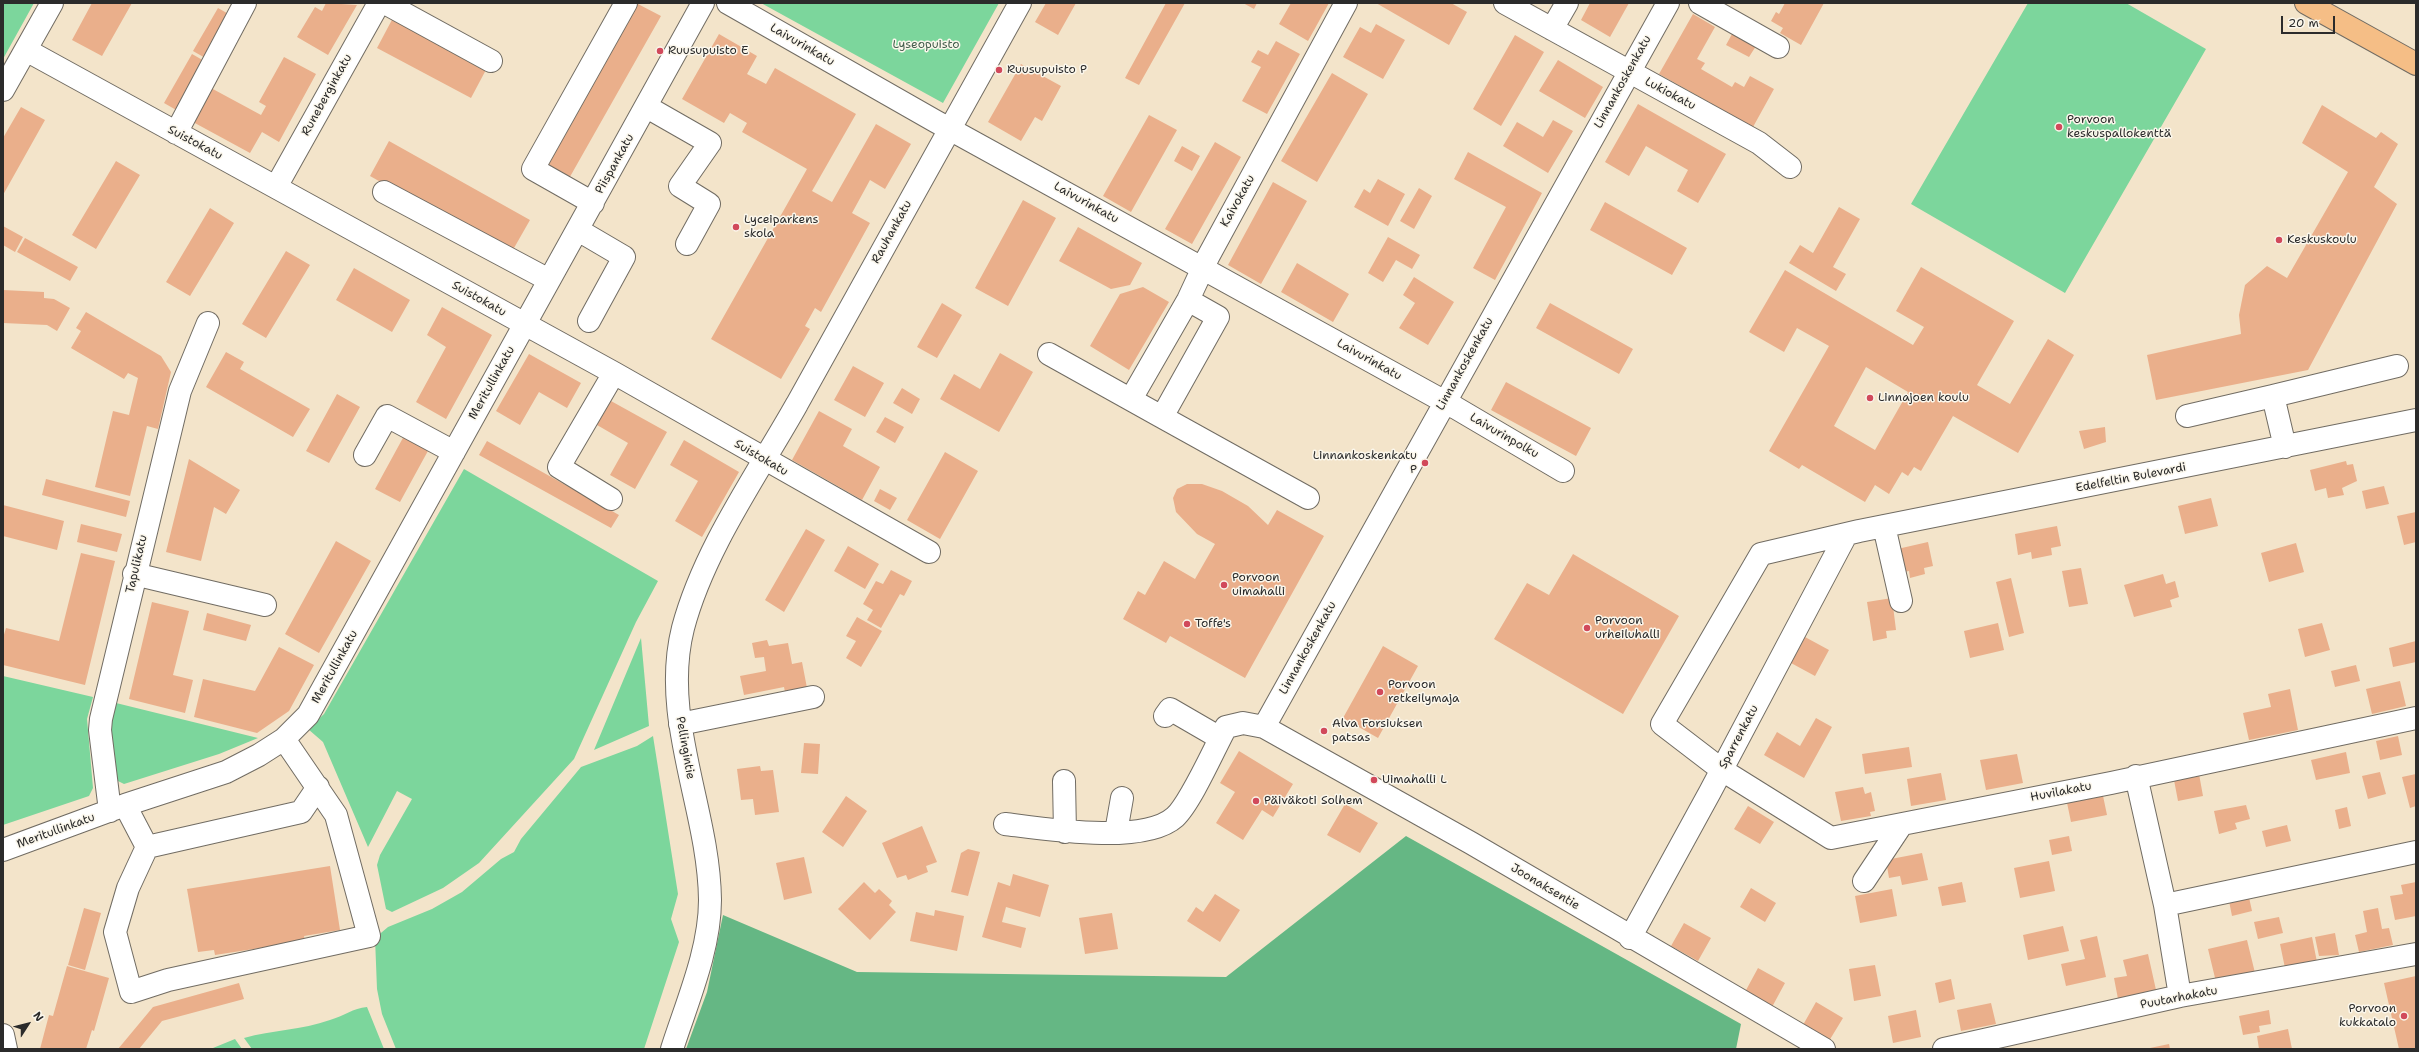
<!DOCTYPE html>
<meta charset="utf-8">
<style>
body{margin:0}
#map{position:relative;width:2419px;height:1052px;overflow:hidden;background:#f3e4ca;font-family:"Shantell Sans",sans-serif}
canvas{display:block}
.frame{position:absolute;inset:0;border:4px solid #2b2b2b;pointer-events:none}
.north{position:absolute;left:8px;top:1004px;width:40px;height:40px;-webkit-text-stroke:3px #fbf7ec;paint-order:stroke;rotate:54deg;font-size:11px;font-weight:700;line-height:16px;text-align:center;color:#2b2b2b}
.north::after{content:'';display:block;margin:auto;width:14px;height:18px;background:#2b2b2b;clip-path:polygon(50% 0,100% 100%,50% 72%,0 100%)}
.scale{position:absolute;left:2281px;top:16px;width:54px;height:18px;box-sizing:border-box;border:2px solid #2b2b2b;border-top:0;padding-left:5px;font-size:12px;line-height:14px;white-space:nowrap;color:#2b2b2b;-webkit-text-stroke:3px #fbf7ec;paint-order:stroke}
</style>
<div id="map">
<canvas width="2419" height="1052"></canvas>
<div class="frame"></div>
<div class="north">N</div>
<div class="scale">20 m</div>
</div>
<script>
const g = document.querySelector('canvas').getContext('2d');
g.lineJoin = 'round';
function paint(path, color) { g.fillStyle = color; g.fill(path, 'evenodd'); }
function strokePath(path, color, width, dash) { g.strokeStyle = color; g.lineWidth = width; g.lineCap = dash ? 'butt' : 'round'; g.setLineDash(dash || []); g.stroke(path); }
function label(font, color, halo, rows, align = 'center') {
  g.font = font + ' "Shantell Sans",sans-serif'; g.lineWidth = 3; g.setLineDash([]); g.textBaseline = 'middle'; g.strokeStyle = halo; g.fillStyle = color; for (const [text, x, y, turn = 0] of rows) {
    g.save(); g.translate(x, y); g.rotate((+turn || 0) * Math.PI / 180); g.textAlign = isNaN(turn) ? turn : align; if (halo) g.strokeText(text, 0, 0); g.fillText(text, 0, 0); g.restore();
  }
}
const green = new Path2D(`
 M3,3H34L3,59Z
 M761,3H999L943,103Z
 M2028,3H2126L2206,49L2065,293L1911,204Z
 M464,469L658,581L636,622L574,759L479,863L443,888L392,912L386,909L377,865L380,855L412,799L397,791L368,847L323,742L308,729L324,714Z
 M641,638L649,726L594,750Z
 M3,676L93,697L87,719L93,788L89,796L3,825Z
 M112,702L258,738L219,754L124,784L118,781L110,746Z
 M653,736L678,894L671,919L679,942L644,1049H396L382,1014L377,989L375,938L388,927L432,909L462,892L501,859L514,852L521,839L581,767L637,746Z
 M367,1007L384,1049H252L244,1038C272,1030 302,1030 330,1020C344,1016 353,1008 367,1007Z
 M235,1039L242,1049H210L213,1048Z`);
const forest = new Path2D(`
 M1406,836L1741,1024L1736,1049H686L707,992L723,915L857,972L1226,977Z`);
const building = new Path2D(`
 M92,3H132L102,56L72,40Z
 M326,3L357,5L328,55L297,37L315,7L322,11Z
 M636,3L661,16L567,182L543,169Z
 M1046,3H1076L1058,35L1035,22Z
 M1166,3H1185L1139,85L1125,78Z
 M1243,3H1257L1254,9Z
 M1291,3H1329L1308,41L1279,24Z
 M1376,3H1451L1467,12L1449,45Z
 M1590,3H1629L1610,37L1581,20Z
 M1785,3H1824L1801,45L1780,33L1783,28L1771,21L1776,12L1779,14Z
 M218,8L232,16L207,59L193,51Z
 M1693,14L1715,27L1697,59L1705,63L1701,69L1732,87L1735,82L1744,87L1750,76L1774,89L1753,127L1659,74Z
 M394,16L488,66L471,98L377,48Z
 M1376,24L1405,40L1383,79L1343,57L1360,27L1371,33Z
 M719,34L757,56L747,74L766,84L775,68L856,114L812,191L832,202L876,124L911,144L885,189L870,180L852,213L870,223L821,312L815,308L805,326L810,329L781,379L711,339L807,169L742,132L747,123L730,113L724,123L682,99Z
 M1732,34L1756,46L1749,57L1726,45Z
 M1515,35L1544,52L1501,126L1473,109Z
 M1276,41L1300,54L1267,114L1242,101L1261,67L1251,62L1258,50L1268,55Z
 M192,54L206,62L178,111L164,103Z
 M284,57L316,74L279,142L262,132L250,153L193,122L211,88L261,115L266,106L259,102Z
 M1558,60L1603,87L1585,118L1539,91Z
 M1021,64L1061,86L1042,121L1035,117L1021,141L988,122Z
 M1332,73L1368,94L1317,182L1281,161Z
 M1638,104L1726,154L1698,203L1677,191L1688,170L1646,146L1629,176L1605,162Z
 M2322,105L2376,138L2381,132L2398,144L2374,187L2397,204L2308,370L2156,400L2147,355L2241,334L2239,315L2245,285L2267,266L2287,278L2348,172L2302,143Z
 M21,107L45,120L3,195V138Z
 M1149,115L1177,130L1131,212L1103,196Z
 M1553,120L1573,131L1548,173L1503,146L1517,122L1543,137Z
 M389,141L530,220L510,255L370,176Z
 M1215,142L1241,157L1192,244L1165,229Z
 M1182,146L1200,156L1192,171L1174,161Z
 M1468,152L1542,193L1495,280L1473,268L1506,207L1454,179Z
 M116,161L140,175L96,249L72,235Z
 M1378,179L1405,194L1388,226L1354,207L1364,189L1370,193Z
 M1273,182L1307,201L1261,284L1228,265Z
 M1419,188L1432,196L1414,229L1400,221Z
 M1023,200L1056,218L1008,306L975,288Z
 M1605,202L1687,248L1672,275L1590,230Z
 M1839,207L1860,219L1833,267L1846,274L1836,291L1789,263L1800,245L1813,253Z
 M210,208L234,223L190,296L166,282Z
 M3,226L23,237L15,252L3,245Z
 M1078,227L1142,263L1130,285L1111,289L1059,261Z
 M1388,237L1420,255L1412,269L1396,260L1383,282L1368,273Z
 M25,238L78,267L70,281L17,252Z
 M286,251L310,265L266,338L242,324Z
 M1297,263L1349,294L1333,322L1281,292Z
 M1921,267L2014,321L1977,385L2010,404L2048,339L2074,355L2018,453L1953,416L1921,471L1914,467L1908,476L1902,472L1889,494L1875,485L1865,502L1802,465L1799,469L1769,451L1829,346L1797,328L1784,352L1749,332L1785,270L1913,345L1924,327L1896,311ZM1866,367L1908,392L1875,450L1834,426Z
 M354,268L410,300L392,332L336,300Z
 M1414,277L1454,302L1428,345L1399,328L1415,303L1403,295Z
 M1143,287L1169,302L1129,370L1090,346L1120,294Z
 M3,290L44,292V298L54,299L70,308L57,331L47,325L3,323Z
 M942,303L962,315L937,358L917,347Z
 M1550,303L1633,349L1619,374L1536,328Z
 M442,307L492,335L446,419L416,402L446,347L427,335Z
 M86,312L161,356L171,372L158,429L147,426L130,496L95,487L113,411L129,415L138,378L128,373L124,379L71,348L81,331L76,328Z
 M226,352L244,362L240,369L310,409L293,437L206,387Z
 M1000,353L1033,372L999,432L940,399L954,374L980,389Z
 M529,354L581,383L567,408L539,392L520,425L496,411Z
 M853,366L884,383L865,417L834,400Z
 M1506,382L1591,428L1576,456L1491,410Z
 M902,388L920,399L912,414L893,403Z
 M337,394L360,407L329,463L306,451Z
 M611,401L667,432L635,489L610,475L628,443L597,425Z
 M819,411L852,429L843,446L880,467L862,500L792,460Z
 M885,417L904,427L895,443L876,432Z
 M2105,427L2106,442L2084,449L2079,431Z
 M404,436L429,449L400,502L375,489Z
 M684,440L739,472L702,537L675,521L698,481L670,465Z
 M487,441L619,515L611,528L479,455Z
 M945,452L978,471L940,539L907,520Z
 M189,459L240,490L226,514L214,507L201,561L166,552Z
 M2346,461L2347,465L2353,464L2357,481L2342,488L2344,495L2328,498L2326,488L2315,491L2310,470Z
 M46,479L130,501L126,517L42,495Z
 M1187,484H1202L1222,491L1248,506L1268,525L1277,510L1324,536L1245,678L1170,636L1166,643L1123,619L1138,591L1145,595L1164,561L1195,579L1215,544L1197,534L1176,512L1173,498L1177,489Z
 M2384,486L2389,504L2366,509L2362,491Z
 M880,489L897,498L890,510L874,501Z
 M2211,498L2218,526L2185,534L2178,506Z
 M3,505L64,521L57,550L3,536Z
 M2416,512V542L2404,545L2397,516Z
 M81,524L122,534L117,552L77,542Z
 M2057,526L2061,546L2051,548L2052,555L2032,559L2031,552L2018,555L2015,534Z
 M806,529L825,540L784,612L765,600Z
 M336,541L371,561L319,653L285,634Z
 M1928,542L1933,566L1924,568L1925,574L1910,578L1909,571L1899,573L1893,550Z
 M2296,543L2304,572L2269,582L2261,553Z
 M848,546L879,564L865,589L834,571Z
 M81,553L115,561L85,685L3,665V638L6,628L59,641Z
 M1573,554L1679,616L1623,714L1494,639L1527,583L1549,595Z
 M2081,568L2088,604L2069,607L2062,571Z
 M891,570L912,581L904,596L900,594L881,628L867,620L873,610L863,604L876,581L883,584Z
 M2163,574L2166,584L2175,581L2179,597L2170,600L2172,607L2134,617L2124,585Z
 M2011,578L2024,633L2009,637L1996,582Z
 M1892,598L1896,630L1886,631L1887,638L1873,641L1867,602Z
 M152,602L189,611L173,675L193,680L185,713L129,699Z
 M207,613L251,625L246,641L203,630Z
 M857,617L882,631L861,667L846,658L856,641L846,636Z
 M1998,623L2004,650L1970,658L1964,631Z
 M2322,623L2330,650L2305,657L2298,629Z
 M1805,637L1829,650L1815,676L1791,663Z
 M767,640L769,646L788,643L792,664L802,662L807,688L785,692L784,687L744,695L740,676L766,671L764,657L755,658L752,643Z
 M2416,641V662L2393,667L2389,648Z
 M1383,646L1418,666L1378,738L1343,718Z
 M279,647L314,665L289,711L257,733L194,717L203,679L255,691Z
 M2356,665L2360,681L2335,687L2331,671Z
 M2400,681L2406,706L2372,714L2366,689Z
 M2290,689L2298,730L2249,740L2243,713L2271,707L2268,694Z
 M1816,718L1832,727L1804,778L1764,755L1777,732L1800,746Z
 M2398,736L2402,755L2380,760L2376,741Z
 M804,743L820,744L818,774L801,773Z
 M1909,747L1912,767L1865,774L1862,754Z
 M1239,751L1293,784L1273,817L1262,810L1243,840L1216,823L1235,792L1220,783Z
 M2346,752L2350,773L2316,780L2311,760Z
 M2017,754L2023,783L1986,790L1980,760Z
 M760,766L761,771L773,770L779,812L755,815L753,799L741,800L737,769Z
 M2380,772L2386,794L2368,799L2362,776Z
 M1941,773L1946,800L1911,806L1907,779Z
 M2199,774L2203,796L2178,801L2174,780Z
 M2416,774V806L2410,808L2402,777Z
 M1863,787L1865,794L1871,792L1875,811L1870,812L1871,816L1841,821L1835,792Z
 M2102,791L2107,815L2071,822L2066,798Z
 M846,796L867,811L843,847L822,832Z
 M1345,804L1378,823L1360,853L1327,835Z
 M2246,805L2250,819L2235,823L2237,829L2219,834L2214,811Z
 M1748,806L1774,822L1760,844L1734,829Z
 M2347,807L2351,826L2339,829L2335,810Z
 M2287,825L2291,841L2266,847L2262,831Z
 M922,826L937,862L926,866L928,872L908,880L906,875L897,878L882,843Z
 M2069,836L2072,851L2052,855L2049,840Z
 M968,849L980,852L968,896L951,892L961,853Z
 M1922,853L1928,880L1902,885L1900,876L1889,878L1886,860Z
 M804,857L812,893L784,900L776,863Z
 M2049,861L2055,891L2020,898L2014,868Z
 M330,866L340,930L304,936L305,941L215,955L214,950L198,952L187,889Z
 M1013,874L1049,885L1040,917L1006,907L1002,922L1026,928L1021,948L982,937L998,882L1010,886Z
 M864,882L875,893L879,889L892,901L889,905L896,912L870,940L838,909Z
 M1962,882L1966,902L1942,906L1938,887Z
 M2416,882V916L2395,920L2390,896L2403,894L2401,885Z
 M1751,888L1776,903L1765,922L1740,907Z
 M1892,889L1897,916L1860,923L1855,896Z
 M2248,893L2252,911L2232,916L2228,896Z
 M1215,894L1240,910L1220,942L1187,921L1196,907L1203,912Z
 M84,908L101,913L85,970L68,965Z
 M2378,908L2382,929L2389,928L2393,945L2359,952L2355,935L2367,932L2363,911Z
 M935,910L964,916L957,951L910,941L916,912L934,916Z
 M1112,913L1118,949L1085,954L1079,918Z
 M2279,917L2283,933L2258,939L2254,922Z
 M1684,923L1711,938L1698,961L1671,946Z
 M2063,926L2069,951L2028,960L2023,935Z
 M2335,933L2339,955L2319,956L2315,937Z
 M2097,936L2106,977L2066,986L2061,964L2085,959L2080,940Z
 M2312,937L2317,962L2285,968L2280,944Z
 M2247,940L2255,973L2216,982L2208,949Z
 M2148,954L2156,990L2118,999L2114,978L2127,976L2123,960Z
 M1875,965L1881,996L1854,1001L1849,969Z
 M67,966L109,978L94,1031L92,1030L86,1049H40L49,1015L53,1016Z
 M1758,968L1785,983L1772,1007L1745,992Z
 M2416,976V1049H2399L2384,983Z
 M1951,979L1955,999L1939,1003L1935,983Z
 M239,983L244,999L162,1021L139,1049H118L153,1007Z
 M1816,1002L1843,1018L1829,1041L1803,1025Z
 M1991,1003L1996,1024L1961,1031L1957,1010Z
 M1916,1010L1921,1037L1893,1043L1888,1016Z
 M2269,1010L2271,1024L2259,1026L2260,1032L2243,1035L2239,1016Z
 M2288,1029L2292,1049H2259L2257,1036Z
 M2169,1044L2170,1049H2150V1048Z`);
const minor = new Path2D(`
 M385,3L491,61
 M728,3L935,121L1456,408L1563,471
 M1505,3L1759,143L1790,167
 M1700,3L1778,47
 M1552,29L1567,3
 M26,50L614,373L929,552
 M3,90L52,3
 M647,107L710,143L680,186L709,204L687,244
 M176,133L245,3
 M276,187L379,3
 M384,192L549,280
 M593,203L533,169L626,3
 M578,230L624,257L589,321
 M1049,354L1162,417L1218,317L1188,300
 M2273,396L2397,366
 M1131,399L1188,300L1208,257L1346,3
 M2187,416L2273,396L2285,447
 M1162,417L1308,498
 M2416,420L1859,531L1761,554L1662,724L1722,770L1831,838L2111,783L2416,718
 M365,455L387,416L454,452
 M611,499L559,467L614,373
 M1884,526L1901,601
 M134,574L265,605
 M1165,716L1170,709L1220,738
 M680,724L813,697
 M1264,727L1668,3
 M2136,776L2165,905L2180,996
 M1064,781L1065,832
 M125,805L147,847L301,812L318,787
 M110,811L100,730L101,719L180,391L208,323
 M1005,824C1045,829 1144,845 1175,817C1191,802 1214,749 1226,727L1243,723L1264,727L1471,843L1824,1049
 M1116,832L1122,798
 M147,847L128,888L115,932L131,992L168,980L369,936L336,815L284,739
 M3,850L125,805L226,772L259,755L284,739L308,715L703,3
 M1864,881L1902,824
 M2165,905L2416,852
 M1630,938L1710,792L1846,535
 M3,1035L6,1049
 M672,1049C687,1002 710,950 710,900C709,809 660,719 683,628C704,549 757,475 797,404C871,270 945,136 1020,3
 M1944,1049L2180,996L2416,954`);
const major = new Path2D(`
 M2306,3L2416,64`);
const markers = [
 [660,51,4,"#d1495b"],
 [999,70,4,"#d1495b"],
 [2059,127,4,"#d1495b"],
 [736,227,4,"#d1495b"],
 [2279,240,4,"#d1495b"],
 [1870,398,4,"#d1495b"],
 [1425,463,4,"#d1495b"],
 [1224,585,4,"#d1495b"],
 [1187,624,4,"#d1495b"],
 [1587,628,4,"#d1495b"],
 [1380,692,4,"#d1495b"],
 [1324,731,4,"#d1495b"],
 [1374,780,4,"#d1495b"],
 [1256,801,4,"#d1495b"],
 [2404,1016,4,"#d1495b"]
];
const streetNames = [
 ["Laivurinkatu",802,45,30],
 ["Linnankoskenkatu",1623,82,-61],
 ["Lukiokatu",1670,94,28],
 ["Runeberginkatu",327,95,-61],
 ["Suistokatu",195,143,28],
 ["Piispankatu",615,164,-61],
 ["Kaivokatu",1238,201,-61],
 ["Laivurinkatu",1086,203,29],
 ["Rauhankatu",892,232,-61],
 ["Suistokatu",479,299,29],
 ["Laivurinkatu",1369,360,29],
 ["Linnankoskenkatu",1465,364,-61],
 ["Meritullinkatu",492,383,-61],
 ["Laivurinpolku",1504,436,30],
 ["Suistokatu",761,458,30],
 ["Edelfeltin Bulevardi",2131,478,-11],
 ["Tapulikatu",137,564,-77],
 ["Linnankoskenkatu",1308,648,-61],
 ["Meritullinkatu",335,667,-61],
 ["Sparrenkatu",1739,737,-62],
 ["Pellingintie",685,748,80],
 ["Huvilakatu",2061,792,-11],
 ["Meritullinkatu",56,831,-20],
 ["Joonaksentie",1545,887,31],
 ["Puutarhakatu",2179,998,-11]
];
const parkNames = [
 ["Lyseopuisto",926,45]
];
const poiNames = [
 ["Ruusupuisto E",668,51],
 ["Ruusupuisto P",1007,70],
 ["Porvoon",2067,120],
 ["keskuspallokenttä",2067,134],
 ["Lyceiparkens",744,220],
 ["skola",744,234],
 ["Keskuskoulu",2287,240],
 ["Linnajoen koulu",1878,398],
 ["Linnankoskenkatu",1417,456,"right"],
 ["P",1417,470,"right"],
 ["Porvoon",1232,578],
 ["uimahalli",1232,592],
 ["Porvoon",1595,621],
 ["urheiluhalli",1595,635],
 ["Toffe's",1195,624],
 ["Porvoon",1388,685],
 ["retkeilymaja",1388,699],
 ["Alva Forsiuksen",1332,724],
 ["patsas",1332,738],
 ["Uimahalli L",1382,780],
 ["Päiväkoti Solhem",1264,801],
 ["Porvoon",2396,1009,"right"],
 ["kukkatalo",2396,1023,"right"]
];
paint(green, '#7cd69c');
paint(forest, '#65b784');
paint(building, '#eaaf8b');
strokePath(minor, '#716c63', 24);
strokePath(major, '#716c63', 24);
strokePath(minor, '#fff', 22);
strokePath(major, '#f5be86', 22);
for (const [x, y, r, color] of markers) { const dot = new Path2D(); dot.arc(x, y, r, 0, 2 * Math.PI); g.fillStyle = color; g.fill(dot); strokePath(dot, '#fbf7ec', 1.5); }
label('12px', '#2b2b2b', '#fbf7ec', streetNames);
label('12px', '#435e4d', '#fbf7ec', parkNames);
label('12px', '#2b2b2b', '#fbf7ec', poiNames, 'left');
</script>
